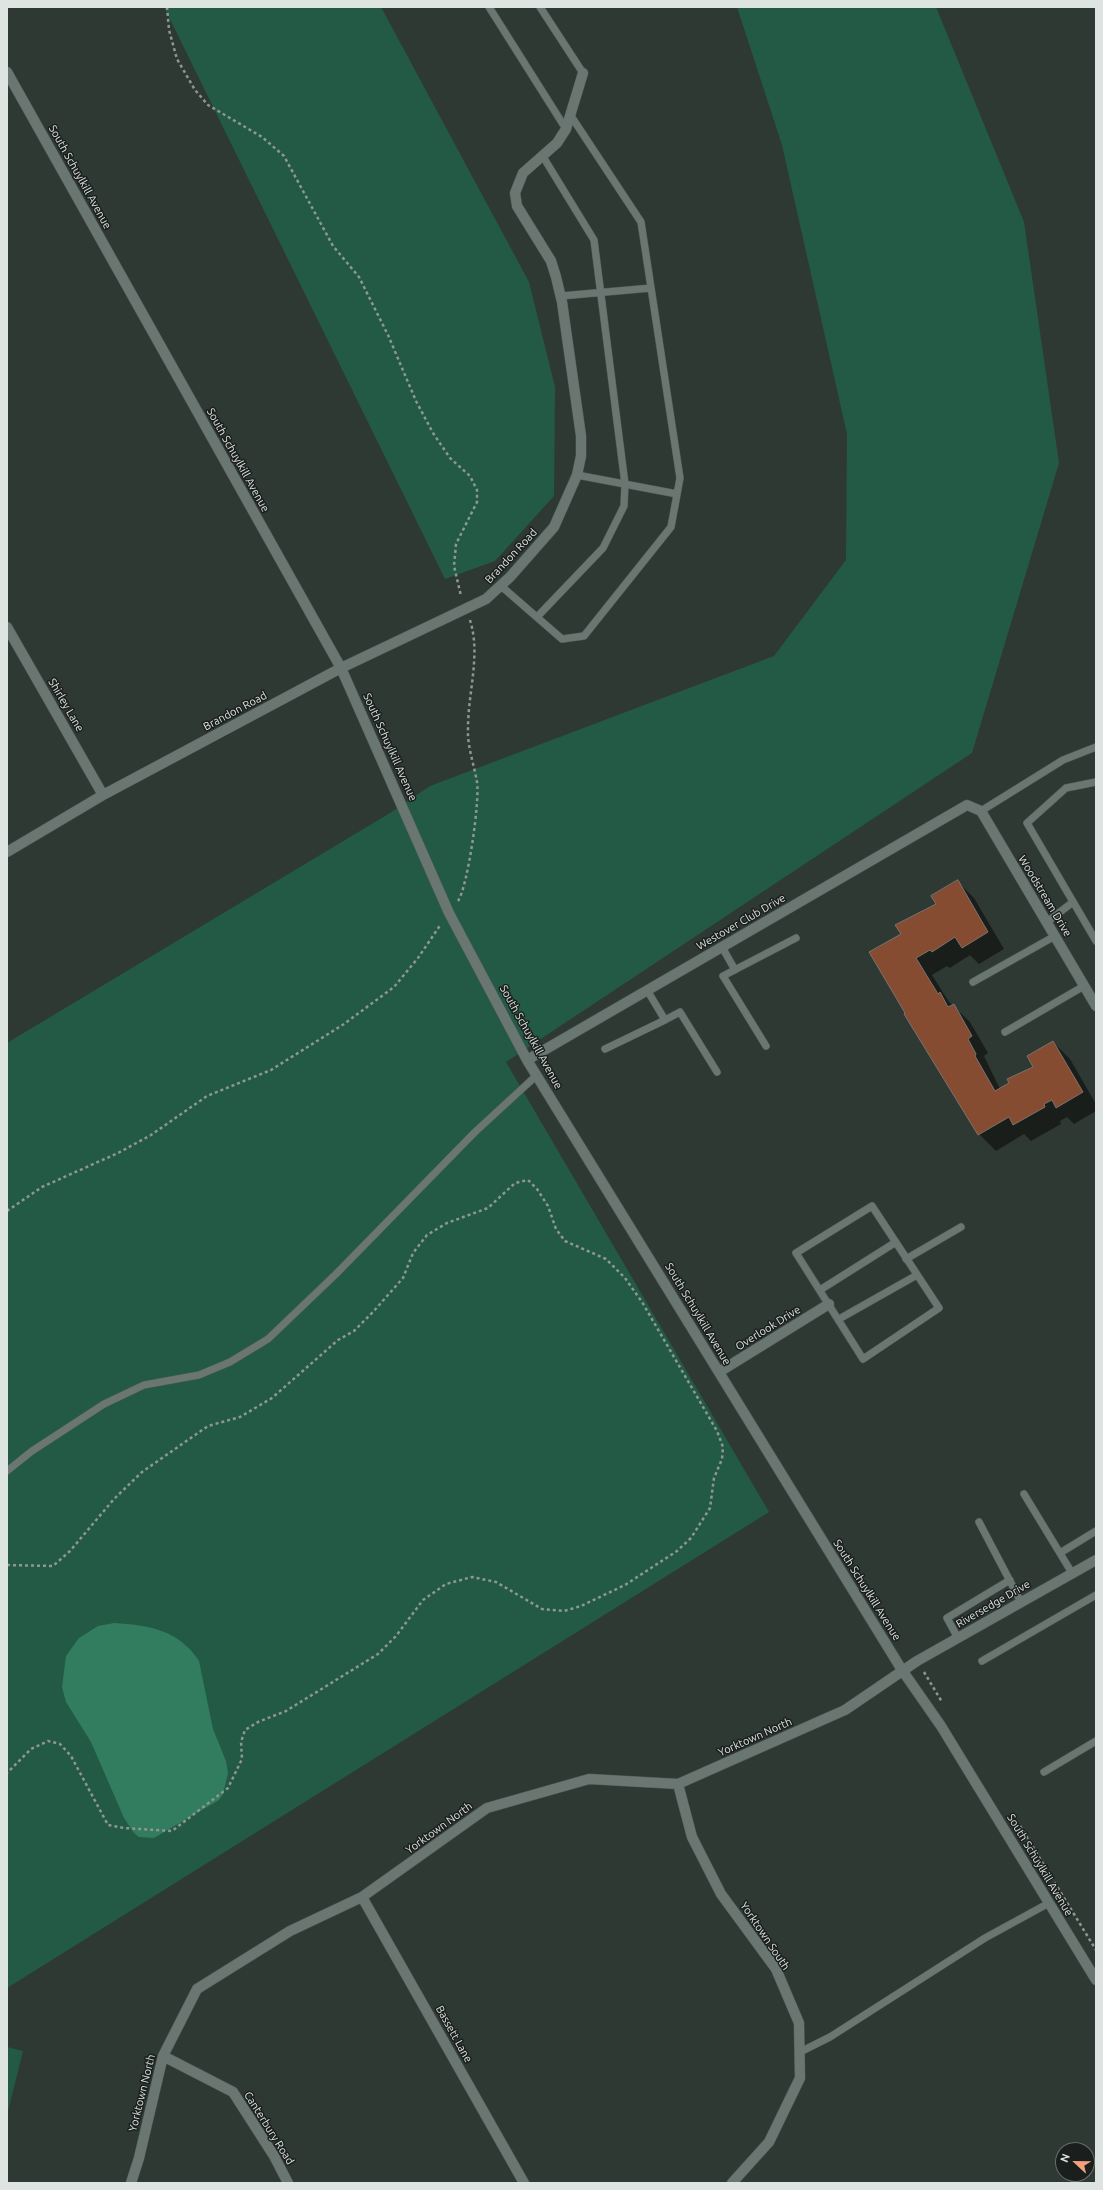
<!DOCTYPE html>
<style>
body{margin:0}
#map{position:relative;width:1103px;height:2190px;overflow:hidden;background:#2f3934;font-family:Ubuntu,sans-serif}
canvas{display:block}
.frame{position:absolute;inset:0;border:8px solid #dee4e1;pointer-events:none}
.north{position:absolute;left:1055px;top:2142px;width:40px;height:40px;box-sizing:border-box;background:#1a1f1d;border:1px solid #686e6b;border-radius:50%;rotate:292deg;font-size:11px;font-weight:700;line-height:16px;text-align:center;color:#dee4e1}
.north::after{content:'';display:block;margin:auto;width:14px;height:18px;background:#f1a17d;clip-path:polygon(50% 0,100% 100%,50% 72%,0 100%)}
</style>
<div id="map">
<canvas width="1103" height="2190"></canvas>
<div class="frame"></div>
<div class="north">N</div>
</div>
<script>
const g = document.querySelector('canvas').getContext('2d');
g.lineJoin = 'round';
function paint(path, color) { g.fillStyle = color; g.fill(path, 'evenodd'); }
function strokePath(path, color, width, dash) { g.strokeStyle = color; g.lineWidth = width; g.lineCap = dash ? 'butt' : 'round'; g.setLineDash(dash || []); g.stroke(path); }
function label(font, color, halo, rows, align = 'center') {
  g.font = font + ' Ubuntu,sans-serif'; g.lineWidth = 3; g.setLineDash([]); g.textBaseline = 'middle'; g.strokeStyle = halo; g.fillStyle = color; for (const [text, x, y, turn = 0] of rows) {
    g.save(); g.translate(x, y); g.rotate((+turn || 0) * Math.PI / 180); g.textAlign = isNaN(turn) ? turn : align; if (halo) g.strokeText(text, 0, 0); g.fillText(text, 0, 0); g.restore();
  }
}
const green = new Path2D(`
 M164,7H381L529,282L555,387L554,496L495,561L445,579Z
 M737,7H936L1024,222L1059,463L972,753L506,1062L769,1512L7,1988V1043L390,813L430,786L774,656L846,560L847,434L782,145Z
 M7,2047L23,2051L7,2115Z`);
const forest = new Path2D(`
 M114,1623C149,1625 179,1630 199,1661L213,1729L226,1761L228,1773L223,1794L219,1800L154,1838L139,1837L134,1833L124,1818L91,1742L66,1702L62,1687L66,1656L79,1638L98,1626Z`);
const shadow = new Path2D(`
 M958,882L974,898L1004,949L979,964L970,955L950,968L947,966L932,975L949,1002L970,1022L988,1053L984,1056L1000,1089L1035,1067L1053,1042L1070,1059L1096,1104V1111L1074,1124L1067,1117L1060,1121L1061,1124L1031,1141L1024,1134L996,1151L979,1134L907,1013L902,934L937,904Z`);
const building = new Path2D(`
 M958,880L988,932L962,948L955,937L932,952L930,950L916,958L938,994L940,992L948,1007L954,1004L972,1036L968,1039L976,1054L975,1056L995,1091L1009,1083L1007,1079L1033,1067L1027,1056L1053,1041L1083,1092L1056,1108L1052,1100L1044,1104L1045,1107L1013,1125L1009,1117L978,1135L904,1014L905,1013L869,952L901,934L895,925L936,904L931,896Z`);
const path = new Path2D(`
 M167,7L169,30L177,59L195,90L208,105L262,137L284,156L333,246L359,277L388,335L416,401L433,433L450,458L470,476L477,490V502L456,544L454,566L461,596
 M458,901C468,886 480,800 477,782C474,764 467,746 468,728C468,692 481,655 470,620
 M7,1211L42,1187L118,1153L151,1135L207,1096L271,1070L344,1024L394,987L418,958L441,924
 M7,1565L53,1566L70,1551L114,1499L142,1472L208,1426L240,1417L272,1398L338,1340L354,1331L373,1312L403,1278L413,1253L427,1235L447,1223L488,1208L515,1183L528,1180L537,1189L548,1206L556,1229L565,1241L606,1259L625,1278L642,1302L717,1431L723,1447L722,1459L714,1478L710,1508L691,1538L677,1551L625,1585L581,1606L564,1611L542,1609L496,1582L472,1577L446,1584L423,1600L396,1636L378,1654L286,1711L258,1722L245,1730L241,1742L242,1759L228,1788L172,1831L124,1828L108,1825L71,1756L60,1744L48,1741L31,1749L7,1773
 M924,1672L942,1702
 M1020,1826L1096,1950`);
const service = new Path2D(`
 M489,7L566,129
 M540,7L583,73
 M561,296L651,288
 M577,475L677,494
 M501,586L562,639L584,636L671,527L680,478L641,222L571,116
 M537,617L603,548L624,506L625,484L594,240L542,155
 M1096,782L1066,788L1027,823L1096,941
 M981,811L1063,760L1096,747
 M1047,922L1073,902
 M722,947L735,970
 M973,982L1055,936
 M665,1020L680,1012L717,1072
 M1005,1032L1084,986
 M766,1046L723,976L796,938
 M605,1049L665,1020L647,990
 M872,1206L939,1308L863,1359L796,1253Z
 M906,1259L961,1227
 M820,1290L896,1242
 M839,1319L917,1275
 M7,1471L32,1451L104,1404L144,1385L199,1375L230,1362L268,1339L336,1274L475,1132L537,1075
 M1024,1494L1072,1573
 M979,1522L1021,1602
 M1060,1553L1096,1531
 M958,1638L947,1618L1010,1580
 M982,1661L1096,1595
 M1044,1772L1096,1741
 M800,2052L830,2037L985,1938L1049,1903`);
const minor = new Path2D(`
 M7,72L341,668L449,913L527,1060L902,1670L941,1726L1096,1980
 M7,627L103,795
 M7,852L103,795L341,668L486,599L510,577L554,527L577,475L581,456V436L562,302L556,277L551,261L517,206L515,193L523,173L557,143L566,129L583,73
 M527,1060L967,805L981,811L1096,1006
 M719,1372L829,1304
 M678,1784L692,1837L721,1894L776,1969L799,2023L800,2078L769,2142L732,2183
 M362,1897L524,2183
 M163,2056L233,2092L274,2156L288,2183
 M131,2183L139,2158L163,2056L197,1989L290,1931L362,1897L487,1808L589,1779L678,1784L845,1710L917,1661L1096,1560`);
const streetNames = [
 ["South Schuylkill Avenue",80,177,61],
 ["South Schuylkill Avenue",238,460,61],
 ["Brandon Road",511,556,-47],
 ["Shirley Lane",66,705,60],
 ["Brandon Road",235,711,-28],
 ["South Schuylkill Avenue",390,747,66],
 ["Woodstream Drive",1045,896,59],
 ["Westover Club Drive",741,922,-30],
 ["South Schuylkill Avenue",531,1037,61],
 ["South Schuylkill Avenue",698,1314,59],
 ["Overlook Drive",768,1328,-32],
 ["South Schuylkill Avenue",867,1590,58],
 ["Riversedge Drive",993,1604,-30],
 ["Yorktown North",755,1737,-24],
 ["Yorktown North",439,1828,-36],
 ["South Schuylkill Avenue",1040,1865,59],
 ["Yorktown South",765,1936,56],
 ["Bassett Lane",454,2034,61],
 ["Yorktown North",142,2093,-76],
 ["Canterbury Road",269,2128,58]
];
paint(green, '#235a45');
paint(forest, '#327c60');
paint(shadow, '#0007');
paint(building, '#854c32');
strokePath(building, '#7d726d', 1);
strokePath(service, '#4f5753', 8);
strokePath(minor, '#4f5753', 11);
strokePath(path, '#8f9793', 2.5, [3, 3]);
strokePath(service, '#6a7671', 7);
strokePath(minor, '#6a7671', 10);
label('11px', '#dee4e1', '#1a1f1d', streetNames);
</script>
